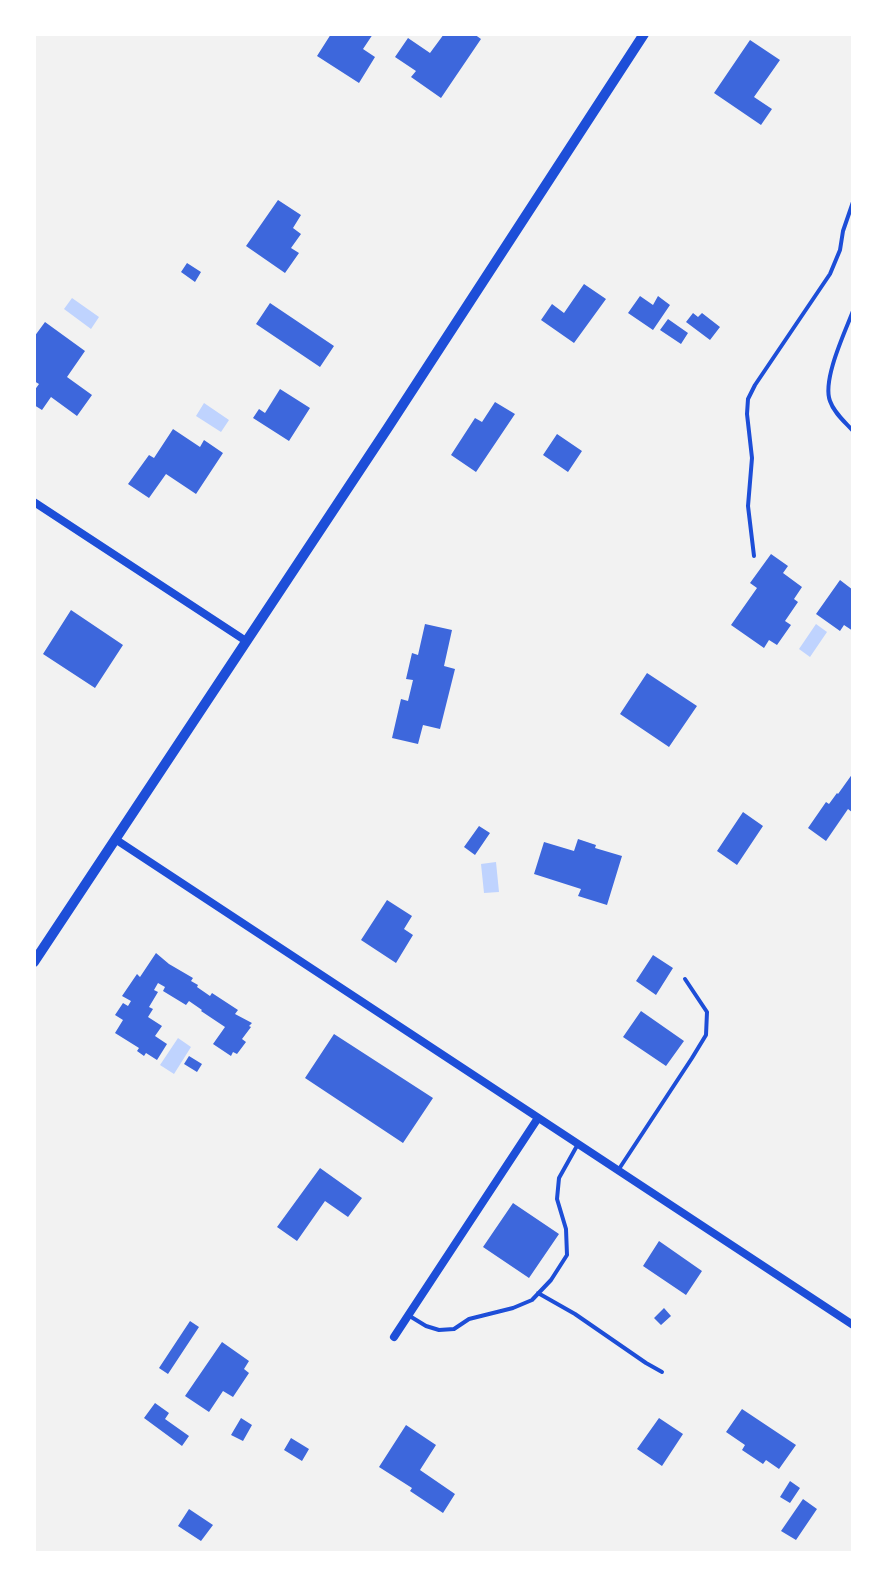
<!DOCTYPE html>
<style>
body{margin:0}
#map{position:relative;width:887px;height:1587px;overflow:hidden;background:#f2f2f2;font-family:Ubuntu,sans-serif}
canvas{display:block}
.frame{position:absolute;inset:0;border:36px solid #fff;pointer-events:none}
</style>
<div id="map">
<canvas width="887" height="1587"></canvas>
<div class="frame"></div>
</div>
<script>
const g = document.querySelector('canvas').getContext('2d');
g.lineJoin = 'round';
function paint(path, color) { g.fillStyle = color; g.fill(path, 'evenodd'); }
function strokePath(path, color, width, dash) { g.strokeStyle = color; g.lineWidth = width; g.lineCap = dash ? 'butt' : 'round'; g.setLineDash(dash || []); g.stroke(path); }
const water = new Path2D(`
 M72,298L99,317L91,329L64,309Z
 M204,403L229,420L221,432L196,416Z
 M816,624L827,632L810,657L799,649Z
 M496,862L499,892L484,893L481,864Z
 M178,1038L191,1047L174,1074L160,1065Z`);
const building = new Path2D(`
 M331,34L342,36L343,34H373L363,49L375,57L359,83L317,56Z
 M444,34H474L481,39L441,98L411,77L416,71L395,57L408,38L430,53Z
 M750,40L780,60L754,97L772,109L761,125L714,93Z
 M278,200L301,215L293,228L301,234L291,248L299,253L285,273L246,246Z
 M187,263L201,272L195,282L181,272Z
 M584,284L606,299L574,343L541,320L552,304L564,313Z
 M640,296L653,305L658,296L670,305L653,330L628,313Z
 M270,303L334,346L320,367L256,324Z
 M693,313L698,317L702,313L720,327L710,340L686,322Z
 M668,319L688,333L681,344L660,330Z
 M45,322L85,351L67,377L92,395L77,416L51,397L42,410L34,405V391L39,384L34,381V337Z
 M280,389L310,408L289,441L253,418L259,409L265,413Z
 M495,402L515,414L476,472L451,455L475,418L482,422Z
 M173,429L200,447L204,440L223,453L196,494L166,474L149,498L128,484L149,455L154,458Z
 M557,434L582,451L568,472L543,455Z
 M771,554L788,566L783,573L802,587L794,599L798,602L785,621L791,625L777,645L769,640L764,648L731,625L757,588L750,583Z
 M840,580L853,590V631L844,625L840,631L816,614Z
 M71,610L123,645L95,688L43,654Z
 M425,624L452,630L444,666L455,669L440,729L423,725L418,744L392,738L401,699L408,701L413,680L406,679L412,653L418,655Z
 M647,673L697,706L669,747L620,714Z
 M853,773V813L848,809L826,841L808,828L826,802L829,804L837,793L838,794Z
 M743,812L763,826L737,865L717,851Z
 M479,826L490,833L475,855L464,847Z
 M578,839L596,845L595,848L622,856L607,905L578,896L581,889L534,874L544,842L574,851Z
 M387,900L412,916L404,929L413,935L396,963L361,940Z
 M156,953L169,964L193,978L191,981L198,985L197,987L210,996L212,993L238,1010L235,1014L252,1023L249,1026L251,1027L242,1039L246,1042L237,1054L233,1052L231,1056L213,1044L225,1027L201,1011L202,1010L189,1001L186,1005L163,991L165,987L158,983L154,990L158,992L149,1007L153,1009L148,1017L162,1026L155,1036L167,1044L157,1060L146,1053L144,1056L137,1051L139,1048L115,1033L123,1020L115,1015L123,1003L128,1006L131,1001L122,996L137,974L140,977Z
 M653,955L673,968L656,995L636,981Z
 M641,1011L684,1041L666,1066L623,1037Z
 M334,1034L433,1098L403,1143L305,1078Z
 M189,1056L202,1064L197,1072L184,1064Z
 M320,1168L362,1198L348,1217L325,1201L297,1241L277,1227Z
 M513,1203L559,1234L529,1278L483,1247Z
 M659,1241L702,1271L686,1295L643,1266Z
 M664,1308L671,1316L661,1325L654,1318Z
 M190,1321L199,1327L168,1374L159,1368Z
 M222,1342L249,1361L244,1369L249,1373L233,1397L223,1391L209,1412L185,1396Z
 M155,1403L169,1413L165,1419L189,1436L182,1446L144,1418Z
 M742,1409L796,1445L779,1469L766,1460L763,1464L742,1450L745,1445L726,1432Z
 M241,1418L252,1425L243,1441L231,1435Z
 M659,1418L683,1434L662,1466L637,1449Z
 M406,1425L436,1445L420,1470L455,1494L443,1513L410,1491L412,1488L379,1467Z
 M291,1438L309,1449L302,1461L284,1450Z
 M790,1481L800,1488L790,1503L780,1497Z
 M803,1499L817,1509L796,1540L781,1531Z
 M189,1509L213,1525L201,1541L178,1526Z`);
const service = new Path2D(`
 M853,311C845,332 822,380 830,401C834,413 845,422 853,431
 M754,556L748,506L752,458L747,414L748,399L755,385L830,274L840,250L843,231L853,202
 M619,1169L692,1058L706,1035L707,1012L685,979
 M538,1293L575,1314L646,1363L662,1372
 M408,1315L426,1326L439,1330L454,1329L469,1319L513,1308L532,1300L551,1280L567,1255L566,1229L557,1199L559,1178L578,1144`);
const minor = new Path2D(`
 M34,502L246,641
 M115,839L853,1325
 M394,1337L538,1118`);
const tertiary = new Path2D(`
 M34,962L389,426L644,34`);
paint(water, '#bfd3fe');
paint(building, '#3d67dc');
strokePath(service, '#1d4ed8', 4);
strokePath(minor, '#1d4ed8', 8);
strokePath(tertiary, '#1d4ed8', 10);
</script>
